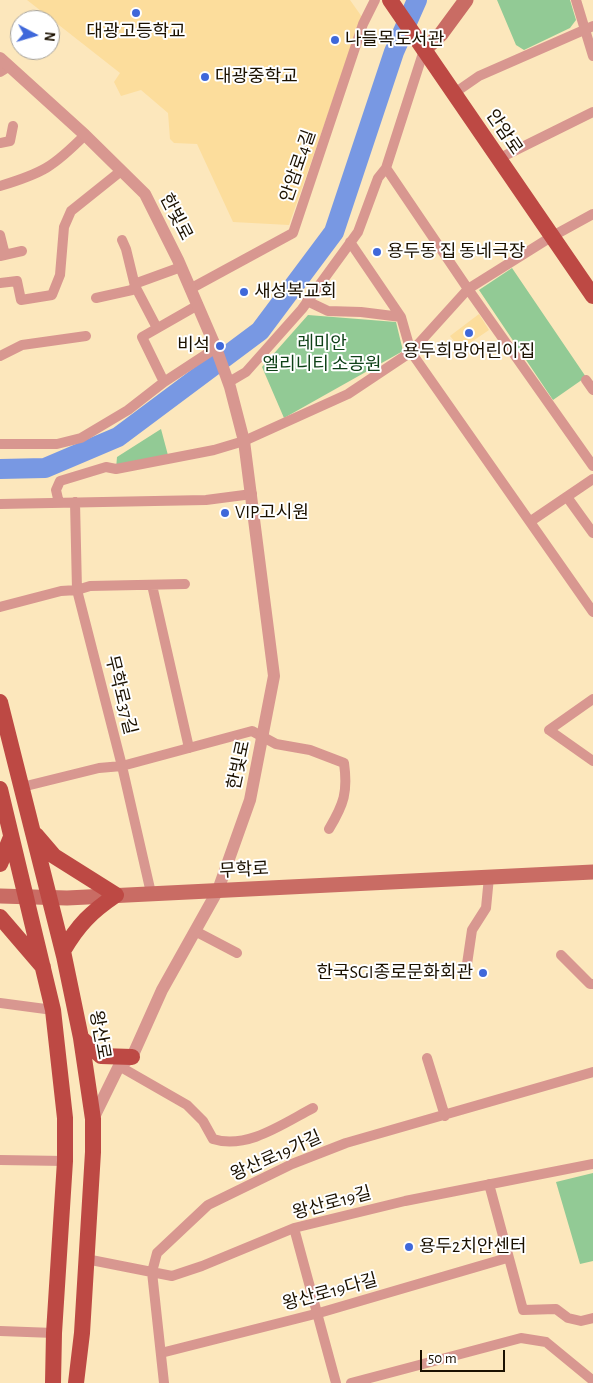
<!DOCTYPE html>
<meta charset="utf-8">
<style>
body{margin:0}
#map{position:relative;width:593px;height:1383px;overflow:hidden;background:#fce7bc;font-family:"Alegreya Sans",sans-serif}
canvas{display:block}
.north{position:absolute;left:10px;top:10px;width:50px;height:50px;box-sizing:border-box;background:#fff;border:1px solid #a4a099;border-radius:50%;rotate:96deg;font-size:14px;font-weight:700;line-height:20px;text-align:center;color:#1b1100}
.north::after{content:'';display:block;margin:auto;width:18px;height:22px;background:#3f68da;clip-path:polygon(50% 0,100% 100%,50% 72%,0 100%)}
.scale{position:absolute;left:420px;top:1350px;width:85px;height:22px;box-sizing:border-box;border:2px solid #1b1100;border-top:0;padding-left:6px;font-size:15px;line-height:18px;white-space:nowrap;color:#1b1100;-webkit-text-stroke:4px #fff;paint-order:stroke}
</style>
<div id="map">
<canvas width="593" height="1383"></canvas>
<div class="north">N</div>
<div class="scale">50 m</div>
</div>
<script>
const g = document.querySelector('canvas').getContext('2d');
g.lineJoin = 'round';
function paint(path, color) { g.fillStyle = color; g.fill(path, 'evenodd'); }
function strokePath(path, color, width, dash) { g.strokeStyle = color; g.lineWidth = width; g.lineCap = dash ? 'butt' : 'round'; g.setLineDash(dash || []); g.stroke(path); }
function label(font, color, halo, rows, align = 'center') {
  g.font = font + ' "Alegreya Sans","Noto Sans KR",sans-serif'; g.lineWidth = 4; g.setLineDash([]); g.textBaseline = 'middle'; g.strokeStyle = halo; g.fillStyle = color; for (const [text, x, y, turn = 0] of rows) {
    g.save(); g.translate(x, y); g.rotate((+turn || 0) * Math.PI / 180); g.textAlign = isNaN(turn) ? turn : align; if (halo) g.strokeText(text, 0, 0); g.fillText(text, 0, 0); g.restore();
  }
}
const built = new Path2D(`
 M27,0H350L362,17L289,225L233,222L197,144L174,143L170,139L168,113L141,90L121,96L114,82L120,73Z
 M479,314L489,330L461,349L450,336Z`);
const green = new Path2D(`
 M497,0H570L576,20L570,28L524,50L516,45Z
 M512,268L586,377L553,400L479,290Z
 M308,315L396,322L403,351L284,418L262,367Z
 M161,429L169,459L116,469L117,457Z
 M593,1173V1261L580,1264L556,1182Z`);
const river = new Path2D(`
 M0,469L45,468L118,437L260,331L334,232L394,52L417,0`);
const minor = new Path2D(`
 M576,0L593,56
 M0,72L8,67
 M453,94L479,76L593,26
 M0,143L10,141L13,126
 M498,159L593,112
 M386,168L468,289L593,466
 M0,186C43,173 53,167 85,135
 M0,235L5,255
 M122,240L126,249L135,286L157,328
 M350,242L401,317L411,352L593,612
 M0,256L22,251
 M0,283L17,281L21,300L52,295L60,275L64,227L71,211L121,171
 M190,289L293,233L363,24L375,0
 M96,298L132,290L137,283L181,267
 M307,301L328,311L361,312L401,317
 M0,356L22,345L86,336
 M586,380L593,390
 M164,382L142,337L198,305
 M229,382L246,372L302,309L358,232L378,178L386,168L424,50
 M0,444H57L81,438L128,410L164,382L216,348
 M567,497L593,533
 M75,502L77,590L122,766L151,893
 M59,503L56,490L60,481L106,467L116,469L214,450L244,441L348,394L411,352L468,289L551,237L593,214
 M0,504L206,500L252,494
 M531,521L593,479
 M152,585L189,748
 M0,607L61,591L77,590L90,586L185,584
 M593,699L549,730L593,761
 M22,787L99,768L122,766L252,731L276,744L310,750L344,763C348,792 344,804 329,829
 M195,931L237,953
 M561,955L590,984H593
 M467,964L472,930L486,908L489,877
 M0,1003L53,1010
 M427,1058L445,1116
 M119,1066L187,1105L203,1121L213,1139C247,1150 284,1123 313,1108
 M0,1160L65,1161
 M489,1184L523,1310L556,1309L568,1318L581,1321L593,1318
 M294,1228L336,1383
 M86,1259L172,1276L202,1266L294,1228L405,1201L593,1164
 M0,1331L54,1333
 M161,1353L319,1313L507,1258
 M164,1383L152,1272L157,1253L208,1205L292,1164L346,1143L593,1072
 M351,1383L521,1338L546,1342L591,1379`);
const tertiary = new Path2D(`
 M0,58L85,135L145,194L178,260L216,348L230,387L244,441L274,676L250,800L218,890L162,990L132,1057L119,1066L93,1119`);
const secondary = new Path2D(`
 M424,50L441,34L466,0
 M0,896L67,898L593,872`);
const primary = new Path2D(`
 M390,0L593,296
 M0,702L64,956L81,1038L93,1119V1152L82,1333L76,1383
 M0,789L53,1010L65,1118V1161L54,1333L53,1383
 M36,835L54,856L116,895C91,912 78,925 63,951
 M0,864L11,837
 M0,917L43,967
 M81,1038L101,1056L132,1057`);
const markers = [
 [136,13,5,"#3f68da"],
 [335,40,5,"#3f68da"],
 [205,77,5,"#3f68da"],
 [377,252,5,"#3f68da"],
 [244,292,5,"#3f68da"],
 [469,333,5,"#3f68da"],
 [220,346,5,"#3f68da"],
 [225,513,5,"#3f68da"],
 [483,973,5,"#3f68da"],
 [409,1247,5,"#3f68da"]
];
const poiNames = [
 ["대광고등학교",136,32,"center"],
 ["나들목도서관",345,40],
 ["대광중학교",215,77],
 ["용두동 집 동네극장",387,252],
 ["새성복교회",254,292],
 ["비석",210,346,"right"],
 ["용두희망어린이집",469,352,"center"],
 ["VIP고시원",235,513],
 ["한국SGI종로문화회관",473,973,"right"],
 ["용두2치안센터",419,1247]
];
const streetNames = [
 ["안암로",504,132,56],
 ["안암로4길",298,166,-71],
 ["한빛로",176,217,63],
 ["무학로37길",121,695,76],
 ["한빛로",239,765,-78],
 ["무학로",244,870,-3],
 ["왕산로",100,1035,80],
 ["왕산로19가길",276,1156,-24],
 ["왕산로19길",332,1203,-15],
 ["왕산로19다길",330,1292,-15]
];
const parkNames = [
 ["레미안",322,344],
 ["엘리니티 소공원",322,365]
];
paint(built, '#fcdd9c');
paint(green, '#92ca95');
strokePath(river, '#7898e3', 20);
strokePath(minor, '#d89790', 10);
strokePath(tertiary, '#d89790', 12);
strokePath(secondary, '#c96c64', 15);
strokePath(primary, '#bd4944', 16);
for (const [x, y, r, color] of markers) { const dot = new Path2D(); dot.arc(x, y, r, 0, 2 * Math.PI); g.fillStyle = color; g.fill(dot); strokePath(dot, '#fff', 2); }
label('18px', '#1b1100', '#fff', poiNames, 'left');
label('18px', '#1b1100', '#fff', streetNames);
label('18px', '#0e4117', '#fff', parkNames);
</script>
